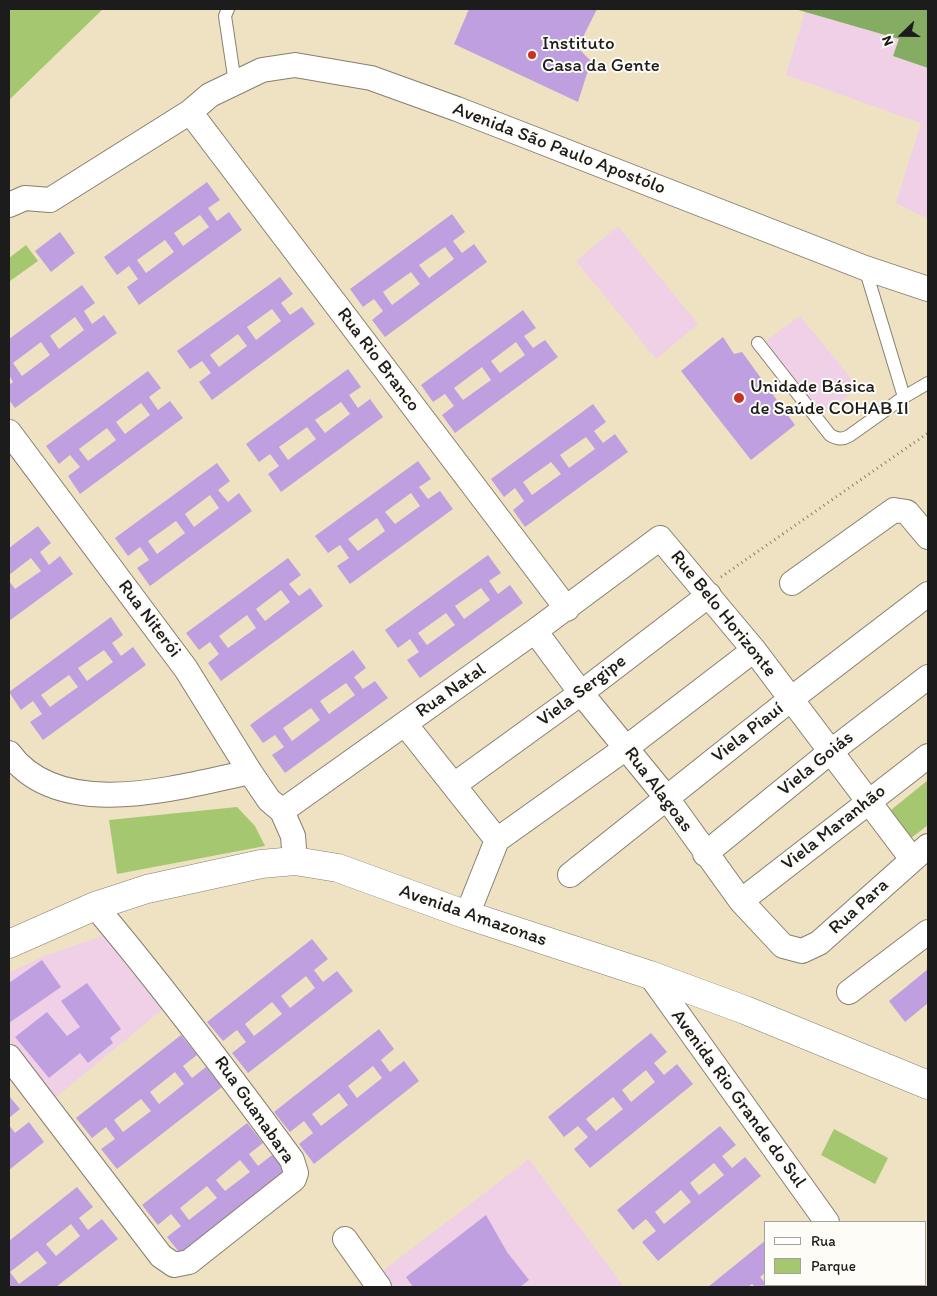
<!DOCTYPE html>
<meta charset="utf-8">
<style>
body{margin:0}
#map{position:relative;width:937px;height:1296px;overflow:hidden;background:#efe2c2;font-family:Itim,sans-serif}
canvas{display:block}
.frame{position:absolute;inset:0;border:10px solid #1c1c1c;pointer-events:none}
.legend{position:absolute;left:764px;top:1221px;width:162px;height:65px;box-sizing:border-box;background:#fdfcf7;border:1px solid #a3a29f;margin:0;padding:6px 9px;list-style:none;font-size:15px;color:#1c1c1c}
.legend li{display:flex;align-items:center;gap:10px;height:25px}
.legend b{width:25px;border:1px solid #a3a29f}
.north{position:absolute;left:877px;top:10px;width:50px;height:50px;-webkit-text-stroke:4px #fdfcf7;paint-order:stroke;rotate:248deg;font-size:14px;font-weight:700;line-height:20px;text-align:center;color:#1c1c1c}
.north::after{content:'';display:block;margin:auto;width:18px;height:22px;background:#1c1c1c;clip-path:polygon(50% 0,100% 100%,50% 72%,0 100%)}
</style>
<div id="map">
<canvas width="937" height="1296"></canvas>
<div class="frame"></div>
<ul class="legend">
<li><b style="height:6px;background:#fff"></b>Rua</li>
<li><b style="height:14px;background:#a5c770"></b>Parque</li>
</ul>
<div class="north">N</div>
</div>
<script>
const g = document.querySelector('canvas').getContext('2d');
g.lineJoin = 'round';
function paint(path, color) { g.fillStyle = color; g.fill(path, 'evenodd'); }
function strokePath(path, color, width, dash) { g.strokeStyle = color; g.lineWidth = width; g.lineCap = dash ? 'butt' : 'round'; g.setLineDash(dash || []); g.stroke(path); }
function label(font, color, halo, rows, align = 'center') {
  g.font = font + ' Itim,sans-serif'; g.lineWidth = 4; g.setLineDash([]); g.textBaseline = 'middle'; g.strokeStyle = halo; g.fillStyle = color; for (const [text, x, y, turn = 0] of rows) {
    g.save(); g.translate(x, y); g.rotate((+turn || 0) * Math.PI / 180); g.textAlign = isNaN(turn) ? turn : align; if (halo) g.strokeText(text, 0, 0); g.fillText(text, 0, 0); g.restore();
  }
}
const built = new Path2D(`
 M805,12L900,39L893,56L928,68V219L896,203L921,123L786,75Z
 M618,226L698,324L656,359L576,261Z
 M800,316L859,388L817,418L760,345Z
 M105,935L163,1009L55,1098L9,1039V973L44,956Z
 M529,1159L624,1287H390L380,1273Z`);
const green = new Path2D(`
 M9,9H103L9,100Z
 M26,245L38,261L10,281L9,258Z
 M928,780V825L906,842L886,814Z
 M237,807L255,826L265,846L117,874L109,820Z
 M834,1129L888,1158L875,1184L821,1155Z`);
const forest = new Path2D(`
 M795,9H928V68L893,56L899,39Z`);
const building = new Path2D(`
 M469,9H597L584,35L580,50L591,61L578,102L454,44Z
 M207,182L220,200L208,208L217,221L229,212L242,230L139,305L127,287L138,279L129,266L117,275L104,257ZM200,215L209,227L183,246L174,233ZM165,240L174,252L146,273L137,260Z
 M452,214L465,232L453,241L462,253L474,244L487,262L385,337L372,320L383,311L374,299L363,307L350,289ZM445,247L454,259L429,278L419,265ZM411,272L420,284L392,305L383,292Z
 M60,232L75,253L51,272L35,251Z
 M280,277L293,294L281,303L290,315L302,307L315,324L212,400L199,382L211,373L202,361L190,369L177,351ZM272,309L281,321L256,340L247,327ZM238,334L247,346L219,367L210,355Z
 M82,285L95,303L84,311L92,324L104,315L117,333L15,408L9,400V385L13,382L9,375V339ZM75,317L84,330L59,349L50,336ZM41,342L50,355L22,376L13,363Z
 M523,310L536,328L524,336L533,348L545,340L558,357L455,433L442,415L454,406L445,394L433,402L421,385ZM516,342L525,355L500,373L491,361ZM482,367L491,380L463,400L454,388Z
 M723,337L734,354L742,352L795,425L751,460L681,371Z
 M348,369L361,387L349,395L358,408L370,399L383,417L281,492L268,474L279,466L270,454L259,462L246,444ZM341,402L350,414L325,433L315,420ZM307,427L316,439L288,460L279,447Z
 M148,371L161,388L149,397L158,410L170,401L183,418L80,494L68,476L80,467L70,455L59,464L46,446ZM141,403L150,415L125,434L116,422ZM107,428L116,440L88,461L79,449Z
 M593,404L606,422L594,431L603,443L615,434L628,452L525,527L513,510L524,501L515,488L504,497L491,479ZM586,437L595,449L569,468L560,455ZM551,462L561,474L532,495L523,482Z
 M418,461L431,479L419,487L428,499L440,491L453,509L350,584L337,566L349,558L340,545L328,553L315,536ZM411,493L420,506L395,524L385,512ZM377,518L385,531L358,551L348,539Z
 M217,463L230,481L218,490L228,502L239,493L252,511L150,586L137,568L149,560L140,547L128,556L115,538ZM210,495L219,508L194,527L185,514ZM176,521L185,533L157,554L148,541Z
 M38,526L51,543L40,552L49,565L60,556L73,574L9,621V581L15,589L41,571L31,558L9,575V548Z
 M488,555L501,573L489,581L498,594L510,585L523,603L420,678L407,660L419,652L410,639L398,648L385,630ZM481,588L490,600L464,619L455,606ZM446,613L455,625L427,645L418,633Z
 M288,558L301,575L289,584L299,596L310,588L323,606L221,681L208,663L219,654L210,642L199,650L186,633ZM281,590L290,602L265,621L256,609ZM247,615L256,628L228,648L219,636Z
 M111,617L123,635L112,643L121,656L133,647L146,665L43,740L30,722L42,714L33,701L21,710L9,692ZM104,650L113,662L87,681L78,668ZM69,675L78,687L50,707L41,695Z
 M353,650L366,668L354,677L363,689L375,681L388,698L285,773L272,755L284,747L275,735L263,743L250,725ZM346,683L355,695L329,714L320,701ZM311,708L320,720L292,741L283,728Z
 M312,939L328,959L314,970L323,982L337,971L353,991L248,1073L232,1053L246,1042L237,1030L223,1041L207,1022ZM306,976L315,988L290,1008L281,996ZM272,1002L282,1014L254,1036L245,1024Z
 M42,960L61,987L9,1023V983Z
 M928,969V1003L905,1022L889,1001Z
 M87,983L121,1029L110,1038L113,1043L88,1063L80,1053L49,1078L15,1037L47,1012L67,1036L80,1027L61,1001Z
 M379,1029L394,1049L381,1060L390,1072L404,1061L419,1081L314,1164L299,1144L313,1133L304,1121L290,1132L274,1112ZM373,1066L382,1078L357,1098L348,1086ZM339,1093L348,1105L321,1126L312,1114Z
 M651,1033L667,1052L654,1063L664,1075L677,1064L693,1084L590,1168L574,1149L588,1137L578,1126L564,1137L548,1117ZM646,1070L655,1082L631,1102L622,1090ZM613,1097L623,1109L596,1131L586,1119Z
 M181,1035L197,1055L183,1066L192,1078L206,1067L222,1087L117,1169L101,1149L115,1139L106,1127L92,1138L76,1118ZM175,1072L184,1084L159,1104L150,1092ZM141,1099L151,1111L123,1132L114,1120Z
 M9,1096L20,1109L9,1118Z
 M29,1122L44,1142L9,1170V1125L15,1133Z
 M247,1123L263,1143L249,1154L258,1166L272,1155L288,1174L183,1257L167,1237L181,1226L171,1214L158,1225L142,1205ZM240,1160L250,1172L225,1191L216,1180ZM207,1186L217,1198L189,1220L180,1208Z
 M720,1126L736,1145L722,1156L732,1168L745,1157L761,1176L658,1261L642,1242L656,1231L646,1219L633,1230L617,1210ZM714,1163L724,1175L699,1195L690,1183ZM681,1190L691,1202L664,1224L655,1212Z
 M77,1187L93,1207L79,1218L88,1230L102,1219L118,1239L56,1287H9V1241ZM71,1224L80,1236L56,1256L46,1244ZM37,1251L47,1263L19,1284L10,1272Z
 M486,1215L507,1252L529,1280L520,1287H413L406,1277Z
 M766,1240V1272L760,1277L769,1287H755L752,1284L748,1287H708Z
 M775,1285H815L812,1287H772Z`);
const path = new Path2D(`
 M721,577L928,433`);
const service = new Path2D(`
 M228,9L225,16L235,83
 M865,268L904,397
 M758,343L830,435C837,439 842,440 849,436L904,397L928,383`);
const minor = new Path2D(`
 M190,112L567,609
 M9,205L25,198L50,200L190,112L210,95L262,70L295,65L371,78L457,109L865,268L928,289
 M9,432L186,669L250,772L269,800L282,811
 M792,583L894,510L907,512L928,537
 M535,631L581,693L666,797L741,901L783,946L802,951L819,943L928,846
 M405,724L497,840L467,915
 M9,753C60,823 179,787 250,772
 M454,785L581,693L709,595
 M497,840L626,748L754,650
 M705,854L830,752L928,677
 M295,861L293,836L282,811L535,631L660,538L754,650L912,859
 M570,875L791,699L928,594
 M741,901L928,756
 M650,975L827,1222
 M849,992L928,932
 M9,1057L161,1256L174,1265L189,1262L294,1179L296,1173L292,1160C228,1073 165,989 95,906
 M345,1239L379,1287
 M875,1285L878,1287`);
const tertiary = new Path2D(`
 M9,944L95,906L147,889L261,864L295,861L338,868L467,915L650,975L745,1010L928,1085`);
const markers = [
 [532,55,5,"#c8321e"],
 [739,398,6,"#c8321e"]
];
const poiNames = [
 ["Instituto",542,44],
 ["Casa da Gente",542,66],
 ["Unidade Básica",750,387],
 ["de Saúde COHAB II",750,409]
];
const streetNames = [
 ["Avenida São Paulo Apostólo",559,149,21],
 ["Rua Rio Branco",378,360,53],
 ["Rue Belo Horizonte",723,614,51],
 ["Rua Niterói",149,619,53],
 ["Rua Natal",451,691,-35],
 ["Viela Sergipe",582,691,-37],
 ["Viela Piauí",748,733,-38],
 ["Viela Goiás",816,764,-39],
 ["Rua Alagoas",658,790,53],
 ["Viela Maranhão",834,828,-38],
 ["Rua Para",859,907,-42],
 ["Avenida Amazonas",473,916,19],
 ["Avenida Rio Grande do Sul",738,1099,54],
 ["Rua Guanabara",254,1110,55]
];
paint(built, '#efd0e6');
paint(green, '#a5c770');
paint(forest, '#84ac62');
paint(building, '#bf9fe0');
strokePath(service, '#867f6f', 14);
strokePath(minor, '#867f6f', 26);
strokePath(tertiary, '#867f6f', 29);
strokePath(path, '#867f6f', 3, [1, 4]);
strokePath(service, '#fff', 12);
strokePath(minor, '#fff', 24);
strokePath(tertiary, '#fff', 28);
for (const [x, y, r, color] of markers) { const dot = new Path2D(); dot.arc(x, y, r, 0, 2 * Math.PI); g.fillStyle = color; g.fill(dot); strokePath(dot, '#fdfcf7', 2); }
label('19px', '#1c1c1c', '#fdfcf7', poiNames, 'left');
label('19px', '#1c1c1c', '#fdfcf7', streetNames);
</script>
